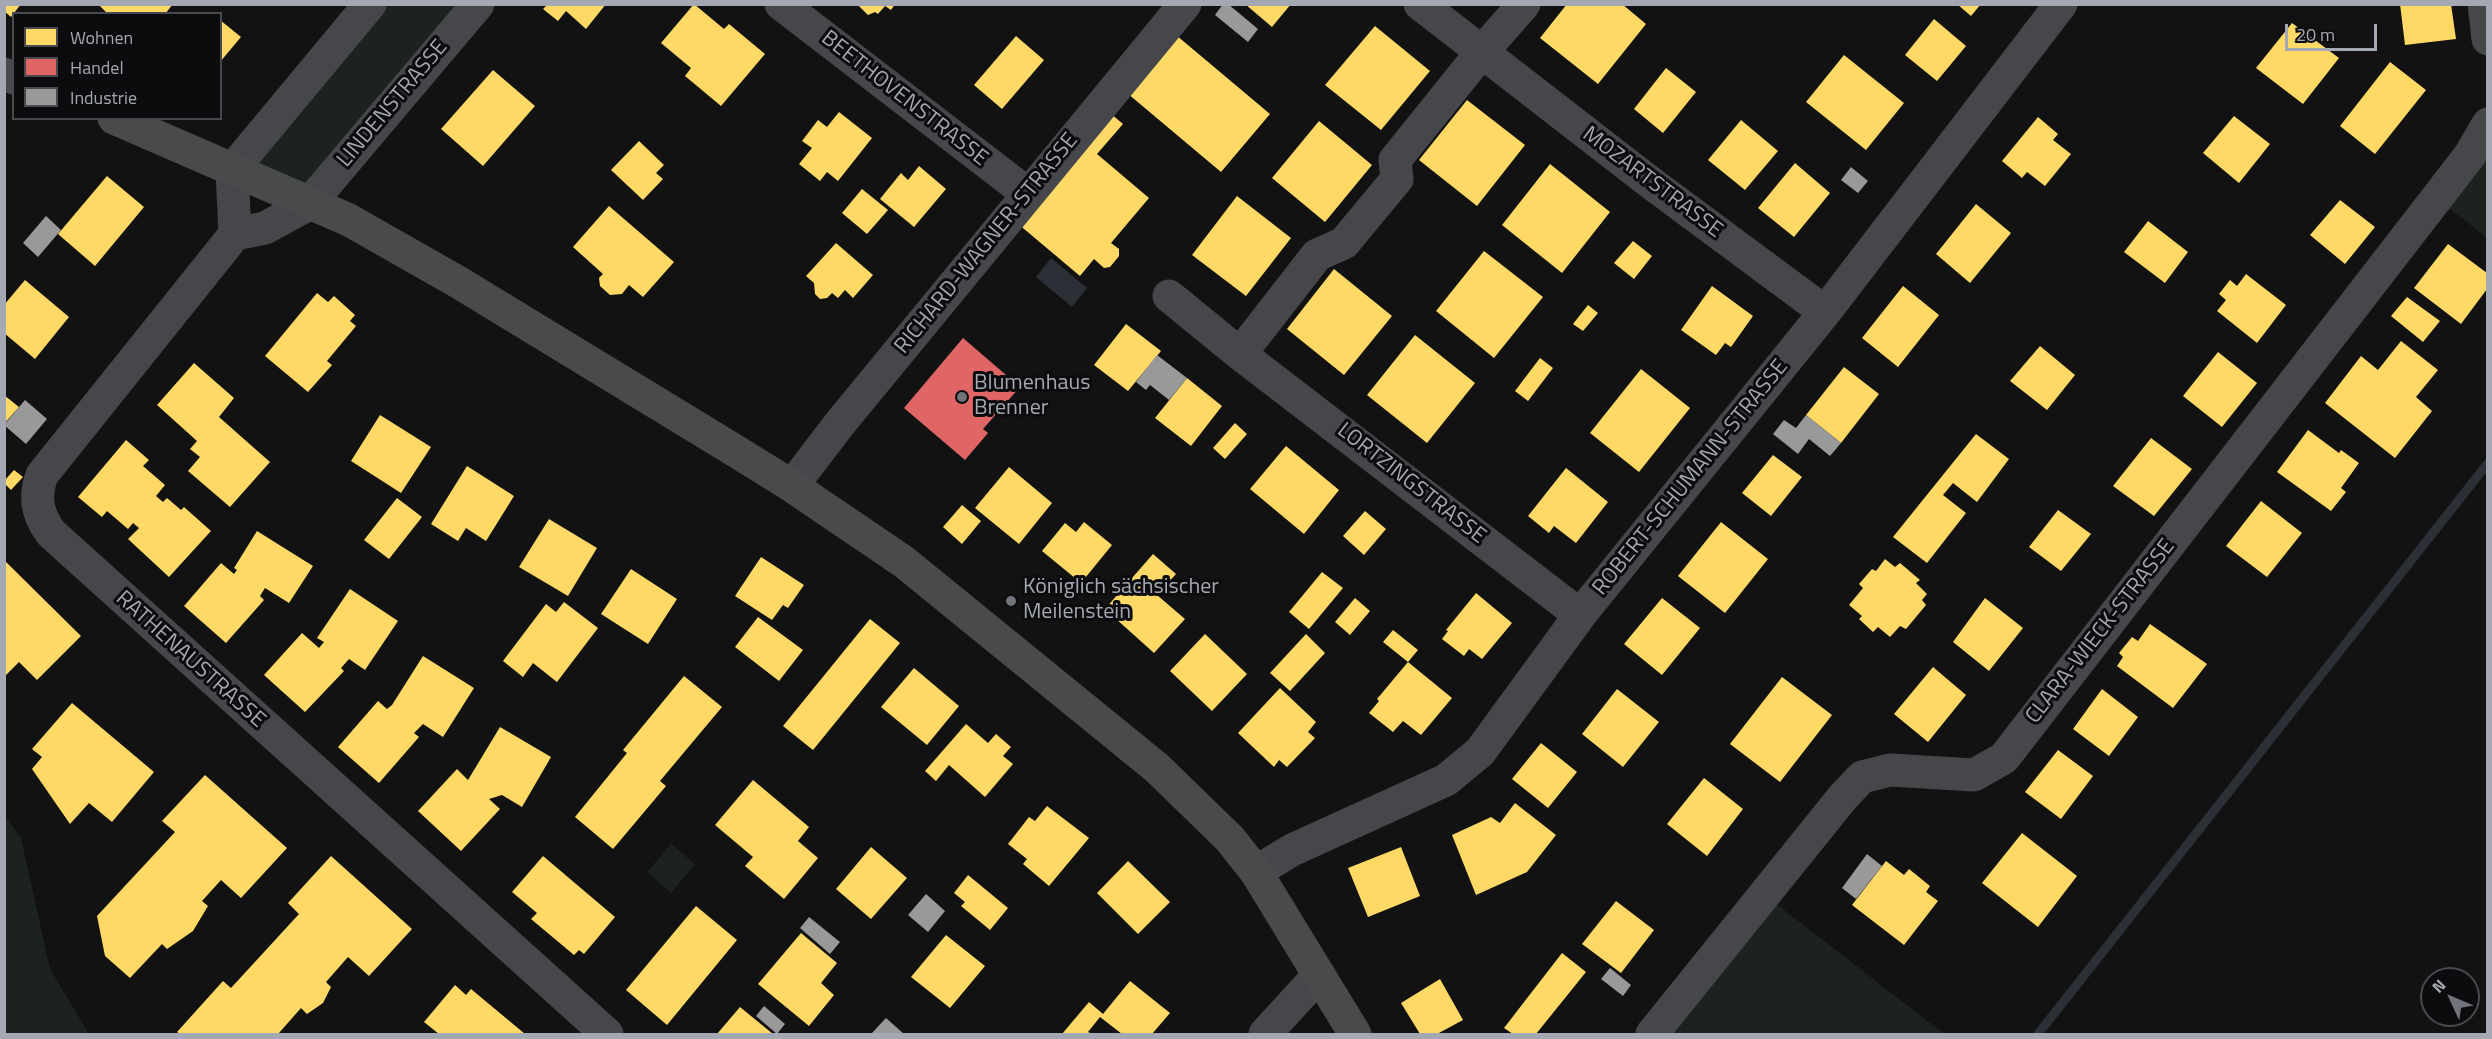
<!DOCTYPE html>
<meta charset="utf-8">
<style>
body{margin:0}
#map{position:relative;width:2492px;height:1039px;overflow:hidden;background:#121212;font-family:"Titillium Web",sans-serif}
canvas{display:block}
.frame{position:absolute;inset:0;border:6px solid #a4a8b2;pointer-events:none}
.legend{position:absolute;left:12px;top:12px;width:210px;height:108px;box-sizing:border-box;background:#0c0c0e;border:2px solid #494a50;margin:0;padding:8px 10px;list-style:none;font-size:18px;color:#a4a8b2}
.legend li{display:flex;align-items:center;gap:12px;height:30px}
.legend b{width:30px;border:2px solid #494a50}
.north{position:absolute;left:2420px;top:967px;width:60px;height:60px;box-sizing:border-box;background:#0c0c0e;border:2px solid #494a50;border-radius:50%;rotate:314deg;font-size:16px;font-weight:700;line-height:24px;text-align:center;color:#a4a8b2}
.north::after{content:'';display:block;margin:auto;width:21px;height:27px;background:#71747a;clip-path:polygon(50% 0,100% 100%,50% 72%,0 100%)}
.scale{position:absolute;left:2285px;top:24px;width:92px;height:27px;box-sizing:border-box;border:3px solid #a4a8b2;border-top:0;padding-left:8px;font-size:18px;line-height:21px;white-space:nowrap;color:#a4a8b2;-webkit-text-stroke:4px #0c0c0e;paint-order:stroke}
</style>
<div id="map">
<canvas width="2492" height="1039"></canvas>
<div class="frame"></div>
<ul class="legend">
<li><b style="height:16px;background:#ffd966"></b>Wohnen</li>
<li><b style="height:16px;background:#e06666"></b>Handel</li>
<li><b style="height:16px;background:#999"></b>Industrie</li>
</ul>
<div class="north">N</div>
<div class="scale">20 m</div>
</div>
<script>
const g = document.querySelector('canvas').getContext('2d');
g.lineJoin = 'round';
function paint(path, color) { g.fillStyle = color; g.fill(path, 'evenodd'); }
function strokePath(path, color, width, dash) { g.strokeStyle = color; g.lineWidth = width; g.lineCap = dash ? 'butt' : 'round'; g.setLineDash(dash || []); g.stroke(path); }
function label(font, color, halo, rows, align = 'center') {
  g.font = font + ' "Titillium Web",sans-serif'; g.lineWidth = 6; g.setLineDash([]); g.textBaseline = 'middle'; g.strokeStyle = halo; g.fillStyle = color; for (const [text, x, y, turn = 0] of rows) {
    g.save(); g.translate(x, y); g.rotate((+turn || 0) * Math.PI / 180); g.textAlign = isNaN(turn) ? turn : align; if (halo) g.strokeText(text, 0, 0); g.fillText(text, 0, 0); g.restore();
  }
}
const green = new Path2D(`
 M370,5H478L309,204L232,170Z
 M2487,124V238L2436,198Z
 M5,816L21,838L50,969L89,1034H5Z
 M671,844L695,864L671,893L647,872Z
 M1765,895L1944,1034H1652Z`);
const water = new Path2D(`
 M1051,258L1087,288L1072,307L1036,277Z`);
const homes = new Path2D(`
 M4,4H21L11,17L4,11Z
 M98,4H173L165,14H108Z
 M548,4H606L586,29L566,11L558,21L543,9Z
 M694,4L724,29L729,24L765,54L721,106L685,76L691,68L661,43Z
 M857,4H895L891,10L885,6L878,14L875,12L868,15Z
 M1245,4H1291L1272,27Z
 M1567,4H1622L1646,24L1598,84L1540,38Z
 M1957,4H1981L1971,16Z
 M2400,4H2451L2456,39L2405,45Z
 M1934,19L1966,46L1937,81L1905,55Z
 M220,20L241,37L220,62Z
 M2292,23L2339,58L2303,104L2256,68Z
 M1375,26L1430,71L1381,130L1325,85Z
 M1176,35L1270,114L1221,172L1127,93Z
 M1016,36L1044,60L1002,109L974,85Z
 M1844,55L1904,103L1866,150L1806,102Z
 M2390,62L2426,90L2375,154L2340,126Z
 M1666,68L1696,92L1663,133L1634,109Z
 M493,70L535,106L483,166L441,129Z
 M1467,100L1525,145L1477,206L1419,160Z
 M839,112L872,138L838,181L827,172L820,181L799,164L812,148L802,141L818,120L827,127Z
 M1110,113L1123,124L1097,154L1149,198L1111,243L1119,249V256L1110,267L1104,268L1094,259L1080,276L1017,223Z
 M2234,116L2270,144L2239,183L2203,153Z
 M2038,117L2058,134L2053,140L2071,154L2045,186L2027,172L2022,178L2002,161Z
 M1741,120L1778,151L1745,190L1708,160Z
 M1319,121L1372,165L1325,222L1272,178Z
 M639,141L664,165L656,173L663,179L643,200L611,170Z
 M1795,163L1830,193L1794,237L1758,208Z
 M1550,164L1610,212L1562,273L1502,225Z
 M919,166L946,189L914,227L880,199L901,173L908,180Z
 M107,176L144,207L95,266L58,234Z
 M862,189L888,210L867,234L842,213Z
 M1237,196L1291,238L1246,296L1192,255Z
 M2340,200L2375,227L2345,264L2310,235Z
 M1976,204L2011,233L1970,283L1936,254Z
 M609,206L674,262L643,297L629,285L622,294L610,295L600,286L599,278L603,274L573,247Z
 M2148,221L2188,252L2165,283L2124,252Z
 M1633,241L1652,256L1634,279L1614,263Z
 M836,243L873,275L853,298L845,290L838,298L832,293L827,298L820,299L815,294L814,283L806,276Z
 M2448,244L2487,273V289L2461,324L2414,288Z
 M1484,251L1543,297L1494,358L1436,311Z
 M1334,269L1392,316L1344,375L1287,329Z
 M2246,274L2286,305L2257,343L2217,311L2226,300L2219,294L2230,280L2237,286Z
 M25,280L69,317L35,359L4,333V305Z
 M1712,286L1753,316L1731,347L1725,343L1716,355L1681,330Z
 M1903,286L1939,315L1898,367L1862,338Z
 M317,293L328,302L334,296L355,315L350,321L356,326L327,361L332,365L308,392L265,356Z
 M2407,297L2440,321L2423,342L2391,316Z
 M1588,305L1598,313L1583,331L1573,324Z
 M1126,324L1161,351L1128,391L1094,365Z
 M1415,335L1475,383L1427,443L1367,395Z
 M2401,341L2438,370L2416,397L2432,411L2395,458L2325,403L2361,356L2378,370Z
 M2040,346L2075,375L2047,410L2010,381Z
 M2218,352L2257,383L2222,427L2183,396Z
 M1540,358L1553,368L1528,401L1515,391Z
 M194,363L234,398L219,417L270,462L230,507L188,471L200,457L190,449L197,441L157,405Z
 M1844,367L1879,394L1841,443L1806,415Z
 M1641,369L1690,408L1639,472L1590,433Z
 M1187,378L1222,406L1191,446L1155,418Z
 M4,395L19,407L4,424Z
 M380,415L431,447L401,493L351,461Z
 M1235,423L1247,434L1225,459L1213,448Z
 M2308,430L2339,453L2341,450L2359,463L2341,488L2346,492L2331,511L2277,472Z
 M1976,434L2009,459L1977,502L1953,483L1943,495L1966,513L1927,563L1893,537Z
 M2151,438L2192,469L2154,516L2113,486Z
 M126,440L149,460L143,466L165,485L156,496L163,502L167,498L181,510L184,507L211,531L169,577L128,539L139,528L133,523L128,529L107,511L102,517L78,497Z
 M1286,446L1339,490L1304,534L1250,489Z
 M1773,455L1802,477L1771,516L1742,493Z
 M467,466L514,496L486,541L466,528L458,541L431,524Z
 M1009,467L1052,503L1019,544L975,508Z
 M1566,468L1608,502L1576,543L1554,526L1549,533L1528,516Z
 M14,470L23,477L11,490L5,484V480Z
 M397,498L422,517L389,559L364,540Z
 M2261,501L2302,533L2267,577L2226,546Z
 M962,505L981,521L962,544L943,527Z
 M2058,510L2091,534L2061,571L2029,547Z
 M1365,511L1386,529L1364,555L1343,536Z
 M549,519L597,548L568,596L519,567Z
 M1084,522L1112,545L1081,583L1042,551L1065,523L1076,532Z
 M1721,522L1768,559L1725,613L1678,576Z
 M257,531L313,566L289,603L265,588L260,596L264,600L226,643L184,606L221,563L234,574L237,570L234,568Z
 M1153,554L1176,574L1157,595L1185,619L1154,653L1105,609Z
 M761,557L804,585L788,608L783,605L772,620L735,596Z
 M1885,559L1895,567L1900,563L1920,580L1916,583L1927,594L1922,600L1926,605L1906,629L1900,626L1890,637L1878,627L1873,632L1859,619L1862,616L1849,605L1863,588L1859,584L1872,569L1876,571Z
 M4,560L81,636L37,680L19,662L4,677Z
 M631,569L677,599L648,644L601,614Z
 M1322,572L1343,588L1309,629L1289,612Z
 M350,589L398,621L365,670L349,659L341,668L344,671L305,712L264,675L302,633L319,648L324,642L317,638Z
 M1476,593L1512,623L1482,659L1469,649L1464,656L1442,639L1448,631L1446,630Z
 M1355,598L1370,611L1350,635L1335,622Z
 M1662,598L1700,628L1662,675L1624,644Z
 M1985,598L2023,628L1989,671L1953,642Z
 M564,602L598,628L557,682L533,663L523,677L503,661L546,604L556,612Z
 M758,617L803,650L779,681L735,647Z
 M870,619L900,643L813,750L783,726Z
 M2150,624L2207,664L2173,708L2117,666L2123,657L2119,653L2132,637L2138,641Z
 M1393,630L1418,650L1408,662L1383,642Z
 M1205,634L1247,674L1212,711L1170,671Z
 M1306,634L1325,653L1290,691L1270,673Z
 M423,656L474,688L443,737L423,724L414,733L419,737L379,783L338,747L378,701L387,709L392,705Z
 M1408,662L1452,698L1421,735L1403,721L1393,732L1369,713L1379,701L1377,699Z
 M1933,667L1966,695L1928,742L1894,714Z
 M914,668L959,706L927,745L881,707Z
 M684,676L722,707L660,781L666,786L613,849L575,817L627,753L623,750Z
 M1782,677L1832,715L1780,782L1730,744Z
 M1280,688L1316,722L1308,732L1315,738L1287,767L1279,760L1274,767L1238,733Z
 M1617,689L1659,722L1623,767L1582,734Z
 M2102,689L2138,717L2109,756L2073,729Z
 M72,703L154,772L112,822L89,803L70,824L32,769L42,757L32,749Z
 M966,724L988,743L996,734L1011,747L1003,756L1013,764L985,797L949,765L936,781L925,771Z
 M500,727L551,757L522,807L502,795L489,799L500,809L461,851L418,811L457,769L468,780Z
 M1541,743L1577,772L1548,808L1512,779Z
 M2058,750L2093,776L2061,819L2025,792Z
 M205,775L287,848L241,898L221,880L202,901L208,906L193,931L167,949L162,944L130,978L105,956L97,916L175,832L162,821Z
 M1704,778L1743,809L1707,856L1667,824Z
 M753,780L809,827L798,841L818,858L784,899L745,866L753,857L715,825Z
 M1515,803L1556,835L1527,872L1476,895L1452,835L1491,817L1500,823Z
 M1047,806L1089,838L1049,886L1023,864L1027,859L1008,844L1029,817L1035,821Z
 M2022,833L2077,876L2038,927L1982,883Z
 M871,847L907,878L871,919L836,889Z
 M1401,847L1420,896L1368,917L1348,868Z
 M331,856L412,929L369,976L348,957L326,982L331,987L323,1003L307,1014L301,1008L279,1033L282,1034H180L177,1032L223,981L231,988L299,914L288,903Z
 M543,856L615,917L584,954L579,950L574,955L531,919L537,913L512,892Z
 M1128,861L1170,902L1138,934L1097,893Z
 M1886,861L1904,875L1909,869L1930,886L1926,892L1938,901L1904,945L1852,905Z
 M968,875L1008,908L990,930L961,906L965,902L954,893Z
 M1616,901L1654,930L1621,973L1582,944Z
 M696,906L737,940L667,1025L626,990Z
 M801,933L837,963L821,983L834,995L809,1026L758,984Z
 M946,935L985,966L950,1008L911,977Z
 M1562,953L1586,972L1536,1034H1513L1504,1028Z
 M1440,979L1463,1020L1437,1034H1420L1401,1003Z
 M1130,981L1170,1013L1152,1034H1122L1100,1017L1088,1032L1092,1034H1062L1089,1002L1103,1014Z
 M455,985L466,995L471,989L525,1034H439L424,1022Z
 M740,1007L773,1034H717Z`);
const shops = new Path2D(`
 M963,338L1020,387L983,429L988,433L965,460L904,408Z`);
const industry = new Path2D(`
 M1223,4H1228L1258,29L1248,42L1215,15Z
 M1851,167L1868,181L1858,193L1841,180Z
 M46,216L61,230L38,257L23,243Z
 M1157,355L1187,378L1169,400L1150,385L1146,390L1136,382Z
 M25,400L47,419L26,444L4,425Z
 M1806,415L1841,443L1830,456L1809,439L1798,454L1773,434L1784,420L1796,428Z
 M1867,854L1882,866L1856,899L1842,888Z
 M926,894L945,911L928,932L908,915Z
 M809,917L840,942L830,954L800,928Z
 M1610,968L1631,985L1623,996L1601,979Z
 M764,1006L785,1024L777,1034L756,1016Z
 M886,1018L904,1034H871Z`);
const stream = new Path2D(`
 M2038,1034L2488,463`);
const minor = new Path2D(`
 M370,4L232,170L235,234L42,475C34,497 37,514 51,533L607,1034
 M781,4L1028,194
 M1420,4L1651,183L1825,312
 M1524,4L1481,53L1395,160L1397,179L1344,243L1317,255L1240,354L1580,615
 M2484,4L2488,39
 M235,234L265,228L309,204L478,4
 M1169,296L1240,354
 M792,486L841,422L1185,4
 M1256,872L1292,850L1446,780L1480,752L1580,615L1825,312L2061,4
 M1265,1034L1319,975
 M1652,1034L1843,797L1862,777L1890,770L1974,775L2004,758L2470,155L2488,124`);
const major = new Path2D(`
 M4,74L14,78
 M114,118L349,220L458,282L729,447L792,486L904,562L1157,768L1230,839L1256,872L1355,1034`);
const markers = [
 [962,397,6,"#71747a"],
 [1011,601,6,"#71747a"]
];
const streetNames = [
 ["BEETHOVENSTRASSE",904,99,38],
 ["LINDENSTRASSE",393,104,-50],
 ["MOZARTSTRASSE",1652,183,37],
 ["RICHARD-WAGNER-STRASSE",987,244,-51],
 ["ROBERT-SCHUMANN-STRASSE",1691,478,-51],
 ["LORTZINGSTRASSE",1411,484,38],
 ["CLARA-WIECK-STRASSE",2101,632,-52],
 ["RATHENAUSTRASSE",190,660,42]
];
const poiNames = [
 ["Blumenhaus",974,384],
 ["Brenner",974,409],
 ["Königlich sächsischer",1023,588],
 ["Meilenstein",1023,613]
];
paint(green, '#1c221d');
paint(water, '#2a3036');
paint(homes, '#ffd966');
paint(shops, '#e06666');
paint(industry, '#999');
strokePath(stream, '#2a3036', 9);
strokePath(minor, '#46474b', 33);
strokePath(major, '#494a4c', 33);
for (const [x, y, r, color] of markers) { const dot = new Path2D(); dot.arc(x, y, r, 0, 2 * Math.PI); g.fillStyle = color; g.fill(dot); strokePath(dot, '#0c0c0e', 2); }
label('22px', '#a4a8b2', '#0c0c0e', streetNames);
label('22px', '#a4a8b2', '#0c0c0e', poiNames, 'left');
</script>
